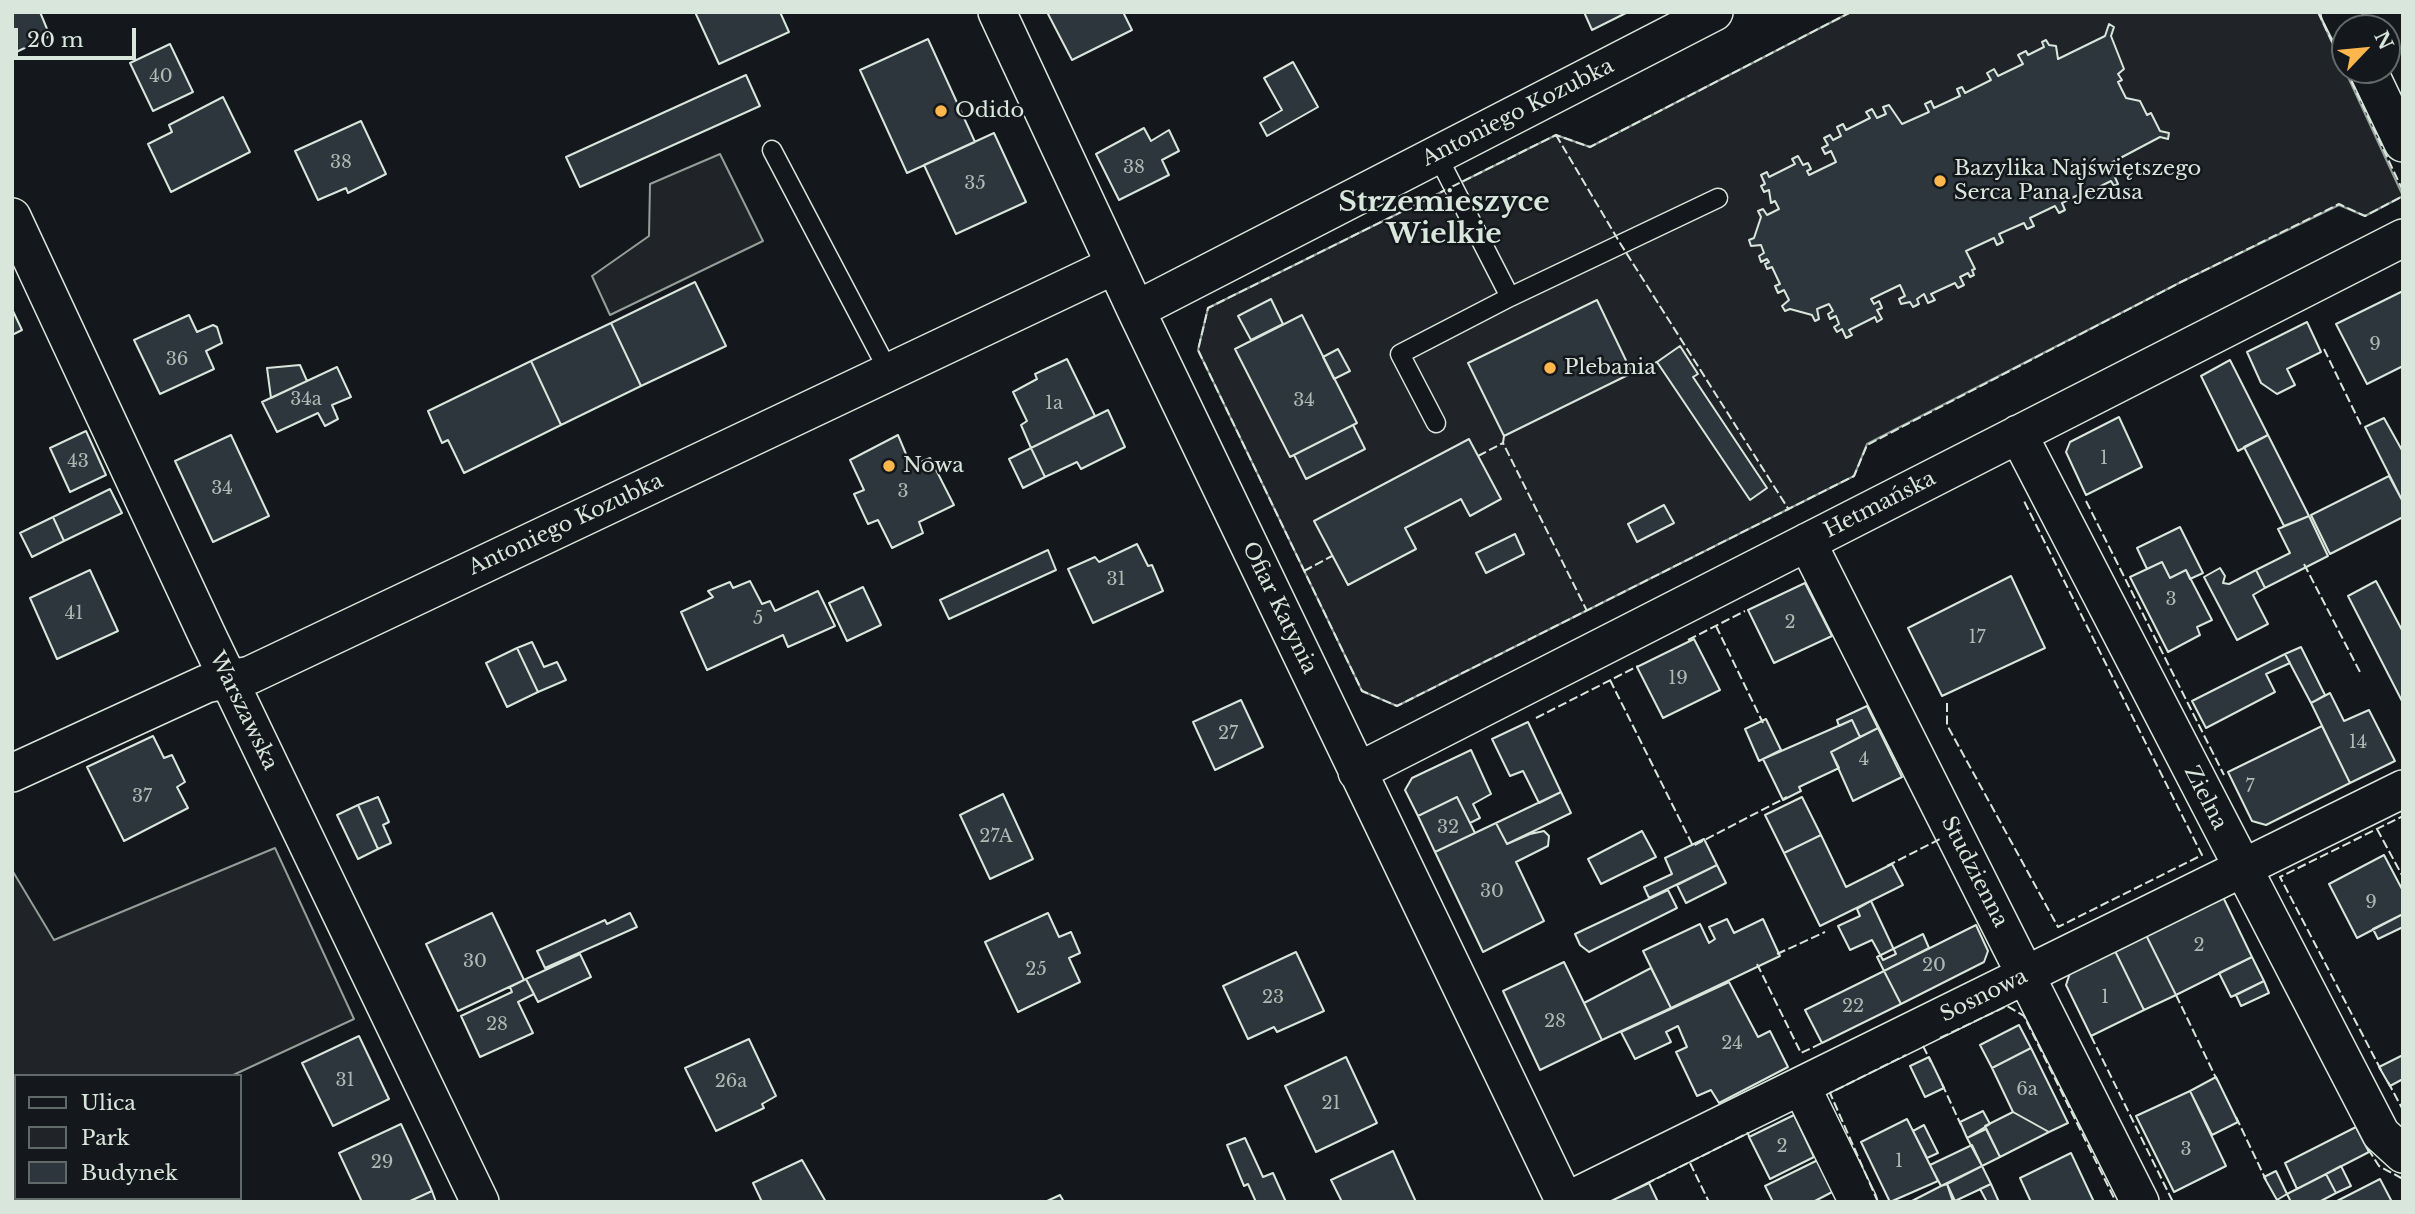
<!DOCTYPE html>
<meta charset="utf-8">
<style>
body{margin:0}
#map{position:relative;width:2415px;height:1214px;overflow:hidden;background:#14181c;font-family:"Libre Baskerville",serif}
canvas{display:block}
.frame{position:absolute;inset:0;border:14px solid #d8e6dc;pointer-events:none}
.legend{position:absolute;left:14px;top:1074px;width:228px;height:126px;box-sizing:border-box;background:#14181c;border:2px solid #626a69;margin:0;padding:9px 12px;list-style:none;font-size:21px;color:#d8e6dc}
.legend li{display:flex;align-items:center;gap:14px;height:35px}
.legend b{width:35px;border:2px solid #626a69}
.north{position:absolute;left:2331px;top:14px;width:70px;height:70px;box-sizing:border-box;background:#14181c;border:2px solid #626a69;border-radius:50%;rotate:64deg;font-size:19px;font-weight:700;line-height:28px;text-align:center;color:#d8e6dc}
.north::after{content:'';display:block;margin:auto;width:24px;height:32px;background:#ffb74d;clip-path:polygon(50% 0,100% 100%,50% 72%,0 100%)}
.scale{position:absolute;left:14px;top:28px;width:122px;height:32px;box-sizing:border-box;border:4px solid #d8e6dc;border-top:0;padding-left:9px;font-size:21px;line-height:24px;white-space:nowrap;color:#d8e6dc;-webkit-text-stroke:5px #14181c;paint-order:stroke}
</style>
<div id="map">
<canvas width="2415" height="1214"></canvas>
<div class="frame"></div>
<ul class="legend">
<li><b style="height:9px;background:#14181c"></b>Ulica</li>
<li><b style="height:19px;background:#202428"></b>Park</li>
<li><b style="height:19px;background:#2c363c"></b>Budynek</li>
</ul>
<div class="north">N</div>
<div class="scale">20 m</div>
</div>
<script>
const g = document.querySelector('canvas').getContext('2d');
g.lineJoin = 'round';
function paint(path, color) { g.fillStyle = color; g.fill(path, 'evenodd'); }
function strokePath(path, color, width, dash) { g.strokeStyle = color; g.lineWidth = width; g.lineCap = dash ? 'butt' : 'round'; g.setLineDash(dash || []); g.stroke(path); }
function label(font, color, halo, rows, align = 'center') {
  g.font = font + ' "Libre Baskerville",serif'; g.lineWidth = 5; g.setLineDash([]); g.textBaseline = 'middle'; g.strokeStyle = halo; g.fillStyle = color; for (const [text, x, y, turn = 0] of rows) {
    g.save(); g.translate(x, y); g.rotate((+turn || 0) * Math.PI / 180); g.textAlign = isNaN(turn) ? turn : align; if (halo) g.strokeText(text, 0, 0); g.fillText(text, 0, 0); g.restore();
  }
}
const green = new Path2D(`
 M1851,12H2318L2403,196L2365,216L2339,205L2181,282L1867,444L1854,476L1397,706L1362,691L1198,350L1208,308L1556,135L1590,147Z
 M720,154L763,241L610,315L592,276L649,236L650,184Z
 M275,848L354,1019L231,1076H16V1175L12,1177V870L54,940Z`);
const building = new Path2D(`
 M12,12H40L50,36L12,54Z
 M695,12H780L789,32L719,64Z
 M1047,12H1123L1132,30L1072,60Z
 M1584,12H1628L1592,30Z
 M2109,24L2114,27L2111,36L2124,69L2118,74L2122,80L2118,82L2126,98L2140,101L2147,115L2151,113L2160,131L2169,133L2168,139L2160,137L2109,164L2112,169L2117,167L2120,173L2114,175L2118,184L2114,186L2111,181L2097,188L2099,194L2091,198L2088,190L2062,203L2065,210L2059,213L2055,206L2030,218L2034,226L2027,229L2024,223L1999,234L2003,242L1997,245L1994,238L1966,251L1975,269L1972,270L1974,275L1970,277L1968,273L1960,277L1964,285L1958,288L1955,283L1931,294L1935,300L1928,303L1924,294L1917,299L1919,304L1913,307L1910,302L1901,304L1899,299L1905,296L1900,285L1871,299L1874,304L1879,301L1882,308L1877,310L1882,319L1877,322L1875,317L1849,330L1852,335L1846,338L1842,329L1837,332L1834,327L1839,324L1836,316L1830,319L1828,314L1833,311L1829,304L1817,309L1819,319L1815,321L1812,315L1790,309L1785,311L1782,306L1789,300L1784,290L1778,293L1775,286L1780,284L1772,267L1767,269L1765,264L1769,262L1767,259L1761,262L1759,256L1764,253L1761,245L1751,246L1749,240L1754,238L1761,217L1758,211L1763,209L1767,215L1779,209L1775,201L1771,203L1769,190L1764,192L1761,186L1765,184L1761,175L1767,172L1769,177L1795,164L1792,159L1798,156L1803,165L1808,163L1811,169L1807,171L1809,175L1836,162L1831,151L1825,154L1822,148L1828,145L1824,138L1830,135L1833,140L1841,136L1837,127L1843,124L1846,130L1870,118L1866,112L1872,109L1877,118L1886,114L1883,107L1889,105L1902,124L1929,112L1925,104L1931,101L1934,108L1960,96L1957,89L1962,87L1965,93L1991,80L1987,73L1994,69L1998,76L2023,64L2018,55L2026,51L2028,55L2044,47L2042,42L2046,40L2049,45L2056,46L2058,59L2105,36Z
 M928,39L975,142L907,173L860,70Z
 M170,44L193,92L153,111L130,63Z
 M1293,62L1318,107L1267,136L1260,123L1282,110L1264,78Z
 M746,75L760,106L580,187L566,157Z
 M223,97L250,152L171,192L148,144L172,132L169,125Z
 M361,121L386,174L348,193L346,188L318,200L295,151Z
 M1144,128L1151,141L1169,130L1179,151L1162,160L1169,175L1119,200L1096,154Z
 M994,133L1026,202L956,234L924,165Z
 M695,282L726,346L641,386L611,323Z
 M2403,291V366L2367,384L2336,324Z
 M1271,299L1283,324L1251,340L1238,316Z
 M1597,300L1632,373L1504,436L1468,363Z
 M12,309L22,330L12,335Z
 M189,315L197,332L213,325L217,327L222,343L206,351L214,369L160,394L134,340Z
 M1302,315L1357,423L1290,457L1235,349Z
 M2307,322L2321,352L2287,369L2295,385L2277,394L2261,383L2247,352Z
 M611,323L641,386L561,425L531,361Z
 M1680,346L1698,374L1693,377L1767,488L1750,500L1657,362Z
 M1338,349L1350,371L1334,379L1323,357Z
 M1067,359L1095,416L1031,448L1021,425L1027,421L1013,392L1037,379L1035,374Z
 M2230,360L2268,435L2238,451L2201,376Z
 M531,361L561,425L464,473L448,440L442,443L428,411Z
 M300,365L307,381L271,398L267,368Z
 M337,367L351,397L332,405L338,419L325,426L318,413L277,432L262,402Z
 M1108,410L1125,447L1081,469L1077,462L1045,477L1031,448Z
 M2119,417L2142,467L2086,495L2066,452L2070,442Z
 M2384,418L2403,452V502L2365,427Z
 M1353,425L1365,449L1306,479L1294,455Z
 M86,431L106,475L70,492L50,448Z
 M231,435L269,516L213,542L175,461Z
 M898,435L911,466L930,458L954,505L919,522L923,533L892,548L878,520L868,524L854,494L864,490L850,460Z
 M2268,435L2309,516L2284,526L2244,447Z
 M1469,439L1501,499L1470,516L1461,499L1405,528L1416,549L1348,585L1314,521Z
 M1031,448L1045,477L1023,488L1009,459Z
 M2389,476L2403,502V517L2330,554L2311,515Z
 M110,489L122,513L64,541L53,517Z
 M1664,505L1674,523L1637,542L1628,524Z
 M2309,516L2328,556L2265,588L2256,570L2290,553L2278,529Z
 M53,517L64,541L32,557L20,533Z
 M2180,527L2203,573L2190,579L2186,570L2170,578L2162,562L2147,569L2137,548Z
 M1515,534L1524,554L1486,573L1476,553Z
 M1137,544L1148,566L1152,565L1163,591L1093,623L1068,569L1095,557L1099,562Z
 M1048,550L1056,570L949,619L940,600Z
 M2162,562L2170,578L2186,570L2212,620L2197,627L2200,635L2168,652L2130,577Z
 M2220,568L2225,576L2223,583L2229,584L2256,570L2265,588L2253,595L2268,624L2237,640L2204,577Z
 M90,570L118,631L57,659L30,598Z
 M2011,576L2045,648L1942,696L1908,628Z
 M750,581L762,604L770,601L775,611L818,591L835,626L788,647L783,635L707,670L681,612L713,597L708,591L730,582L733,588Z
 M2376,581L2403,632V703L2348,596Z
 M1805,583L1832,636L1774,663L1748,610Z
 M863,587L881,625L847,641L829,603Z
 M1694,639L1720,690L1663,718L1637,667Z
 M532,642L544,667L557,662L566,680L538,692L517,648Z
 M2301,647L2325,695L2311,703L2285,654Z
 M517,648L538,692L507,707L486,663Z
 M2285,654L2290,663L2266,674L2275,692L2206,728L2192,701Z
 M2330,693L2344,721L2369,710L2395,761L2350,783L2311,703Z
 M1241,700L1263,747L1215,770L1193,722Z
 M1867,706L1878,728L1860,737L1852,720L1839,726L1837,720Z
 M1766,719L1781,750L1759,761L1745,729Z
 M1852,720L1860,737L1831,752L1839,768L1799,787L1801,791L1783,800L1763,759Z
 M1528,722L1561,792L1539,803L1523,771L1510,776L1492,739Z
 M2322,726L2350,783L2266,825L2252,821L2228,772Z
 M1878,728L1902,777L1853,801L1831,752Z
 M153,736L164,758L172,755L185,782L177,787L188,808L124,841L87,767Z
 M1471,750L1491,794L1473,804L1480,818L1470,823L1457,797L1418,816L1405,790L1412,778Z
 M1561,792L1571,813L1507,844L1496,823Z
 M1003,794L1033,859L990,879L960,815Z
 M378,797L389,822L383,825L391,843L378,849L358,805Z
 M1457,797L1475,833L1435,852L1418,816Z
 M1802,797L1821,835L1784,853L1765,815Z
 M358,805L378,849L358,859L337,815Z
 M1496,823L1507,844L1530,834L1544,831L1549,836L1548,846L1516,862L1544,921L1483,952L1435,852Z
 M1642,831L1656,857L1601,884L1588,859Z
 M1821,835L1846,887L1892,864L1903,885L1820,926L1784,853Z
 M1704,839L1717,865L1649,898L1644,887L1672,874L1665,858Z
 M2384,855L2403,891V914L2357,938L2329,884Z
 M1717,865L1726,883L1686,903L1677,885Z
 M1668,890L1677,908L1589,952L1580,945L1575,934Z
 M2223,897L2252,957L2176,995L2146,935Z
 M1871,901L1896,954L1883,960L1872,940L1850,950L1838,926L1860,916L1857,909Z
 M492,913L524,980L458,1011L426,944Z
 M630,913L637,927L545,968L537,951L605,920L607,924Z
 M1048,913L1059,937L1071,932L1080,953L1069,958L1080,982L1018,1012L985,942Z
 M2403,914V927L2378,939L2373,929Z
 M1727,919L1734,933L1763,919L1780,956L1671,1008L1643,951L1700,924L1709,943L1715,939L1709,927Z
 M1976,925L1988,951L1984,962L1901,1004L1884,971Z
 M1923,934L1929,948L1884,971L1877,957Z
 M2146,935L2176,995L2144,1010L2115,951Z
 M2115,951L2144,1010L2091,1036L2066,985L2070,973Z
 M1296,952L1324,1011L1277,1032L1274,1027L1248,1039L1223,986Z
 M580,954L591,977L538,1002L526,979Z
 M2252,957L2264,981L2231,997L2219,973Z
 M1564,962L1602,1040L1540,1070L1503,991Z
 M1651,968L1671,1008L1602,1040L1584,1003Z
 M1884,971L1901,1004L1822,1043L1805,1010Z
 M526,979L534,994L518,1002L533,1033L480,1057L461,1016L512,992L510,987Z
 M2264,981L2269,993L2241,1006L2236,995Z
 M1729,982L1758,1037L1770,1031L1788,1067L1719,1103L1711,1090L1697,1096L1676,1052L1687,1047L1678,1026L1666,1032L1671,1042L1635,1059L1621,1032Z
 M2019,1025L2031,1048L1992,1068L1980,1045Z
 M359,1036L389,1099L333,1126L302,1063Z
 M749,1039L776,1096L762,1104L764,1108L716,1131L685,1068Z
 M2031,1048L2068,1123L2049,1132L2013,1112L1992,1068Z
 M2403,1055V1079L2390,1086L2379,1067Z
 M1346,1057L1377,1123L1316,1152L1285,1086Z
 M1929,1057L1944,1088L1925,1097L1910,1066Z
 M2216,1077L2238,1122L2212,1135L2190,1091Z
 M2190,1091L2226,1166L2174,1192L2136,1116Z
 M1983,1111L1990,1124L1967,1138L1960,1122Z
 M2013,1112L2049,1132L2000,1157L1985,1126Z
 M1794,1115L1814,1157L1770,1179L1749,1137Z
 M1907,1119L1938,1181L1890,1202L1861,1142Z
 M401,1124L432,1191L408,1202H362L339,1153Z
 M1924,1125L1938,1153L1927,1158L1913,1131Z
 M2356,1127L2369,1152L2297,1189L2285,1163Z
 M1986,1129L2000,1157L1982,1166L1967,1138Z
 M1245,1138L1263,1177L1273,1173L1286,1202H1256L1248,1184L1244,1186L1227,1145Z
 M1972,1145L1982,1166L1941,1186L1930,1165Z
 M1393,1151L1416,1202H1342L1331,1180Z
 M2071,1153L2094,1202H2031L2020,1178Z
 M1820,1159L1836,1190L1813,1202H1773L1765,1186Z
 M802,1160L826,1202H762L753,1183Z
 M1982,1166L1991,1184L1955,1201L1947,1184Z
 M2341,1166L2351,1186L2336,1193L2326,1174Z
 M2276,1171L2287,1194L2277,1200L2264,1177Z
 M2326,1174L2336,1193L2319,1202H2291L2287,1194Z
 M2380,1179L2392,1202H2335Z
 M1649,1183L1658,1202H1609Z
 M1947,1184L1953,1202H1910L1941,1186Z
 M1991,1184L1999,1202H1987L1980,1189Z
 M432,1191L436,1202H408Z
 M1060,1195L1064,1202H1045Z
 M139,1198H190L191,1202H131Z`);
const lane = new Path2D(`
 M772,150L889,372
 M1510,297L1718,198
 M1436,423L1400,354L1510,297L1437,155`);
const street = new Path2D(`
 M997,12L1136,310L1565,1202L2403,789
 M2340,12L2348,28
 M2368,70L2403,143
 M12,217L207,635L480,1202
 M1136,310L1714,12
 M2018,434L2381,1134L2403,1154
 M1807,542L2140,1202
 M1357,772L2403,238
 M12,773L206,684L250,675L1115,265
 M1801,1086L1858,1202`);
const fence = new Path2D(`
 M1851,12L1590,147L1556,135L1208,308L1198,350L1362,691L1397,706L1854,476L1867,445L2181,282L2339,204L2365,216L2403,196
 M2318,12L2345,69
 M2346,70L2403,191
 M1556,135L1620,243L1789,510
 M2324,349L2361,425
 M1632,373L1657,362
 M1504,436L1503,443L1587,611
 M1478,456L1503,443
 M2086,501L2224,775
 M2304,564L2361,674
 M1304,571L1332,556
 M1716,626L1763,723
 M1688,640L1745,611
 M1610,680L1693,846L1787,797
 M1947,703V725L2058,927L2202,855L2023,499
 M1536,718L1638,666
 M2377,829L2403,877
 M1887,866L1940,839
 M1777,954L1825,932
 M1757,964L1801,1053L1822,1043
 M2176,995L2217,1080
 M2091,1036L2173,1202
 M1940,1038L2007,1006L2024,1016L2116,1202
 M1923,1046L1931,1062
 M2381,1070L2280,877L2403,816
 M2388,1082L2403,1110
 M1942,1084L1961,1125
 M2236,1117L2266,1180
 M2368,1149L2379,1166L2403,1179
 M1690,1163L1709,1202
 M1646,1184L1748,1133L1749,1137
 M1878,1202L1830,1093L1906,1055`);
const markers = [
 [941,111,7,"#ffb74d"],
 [1940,181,7,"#ffb74d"],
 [1550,368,7,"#ffb74d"],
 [889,466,7,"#ffb74d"]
];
const numberNames = [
 ["40",161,77],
 ["38",341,163],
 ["38",1134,168],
 ["35",975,184],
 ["9",2375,345],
 ["36",177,360],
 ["34a",306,400],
 ["34",1304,401],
 ["1a",1054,404],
 ["1",2104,459],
 ["43",78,462],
 ["34",222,489],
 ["3",903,492],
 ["31",1116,580],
 ["3",2171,600],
 ["41",74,614],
 ["5",758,619],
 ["2",1790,623],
 ["17",1977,638],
 ["19",1678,679],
 ["27",1228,734],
 ["14",2358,743],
 ["4",1864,760],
 ["7",2250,787],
 ["37",142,797],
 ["32",1448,828],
 ["27A",996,837],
 ["30",1492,892],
 ["9",2371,903],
 ["2",2199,946],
 ["30",475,962],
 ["20",1934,966],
 ["25",1036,970],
 ["23",1273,998],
 ["1",2105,998],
 ["22",1853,1007],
 ["28",1555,1022],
 ["28",497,1025],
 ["24",1732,1044],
 ["31",345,1081],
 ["26a",731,1082],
 ["6a",2027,1090],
 ["21",1331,1104],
 ["2",1782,1147],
 ["3",2186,1150],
 ["1",1899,1162],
 ["29",382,1163]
];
const poiNames = [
 ["Odido",955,111],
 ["Bazylika Najświętszego",1954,169],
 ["Serca Pana Jezusa",1954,193],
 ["Plebania",1564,368],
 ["Nowa",903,466]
];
const streetNames = [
 ["Antoniego Kozubka",1518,113,-27],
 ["Hetmańska",1880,505,-27],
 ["Antoniego Kozubka",566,525,-25],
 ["Ofiar Katynia",1279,608,64],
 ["Warszawska",243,711,64],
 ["Zielna",2205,798,63],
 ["Studzienna",1974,872,63],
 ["Sosnowa",1984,996,-26]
];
const districtNames = [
 ["Strzemieszyce",1444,203],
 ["Wielkie",1444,235]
];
paint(green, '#202428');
strokePath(green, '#939e99', 2);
paint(building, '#2c363c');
strokePath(building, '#d8e6dc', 2);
strokePath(lane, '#d8e6dc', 21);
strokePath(street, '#d8e6dc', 40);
strokePath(lane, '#14181c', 18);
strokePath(street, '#14181c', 37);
strokePath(fence, '#d8e6dc', 2, [9, 3.5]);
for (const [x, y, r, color] of markers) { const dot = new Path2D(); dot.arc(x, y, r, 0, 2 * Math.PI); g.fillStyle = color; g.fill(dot); strokePath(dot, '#14181c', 2.5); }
label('18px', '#adbab4', null, numberNames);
label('21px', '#d8e6dc', '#14181c', poiNames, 'left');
label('21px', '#d8e6dc', '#14181c', streetNames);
label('bold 28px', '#d8e6dc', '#14181c', districtNames);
</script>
